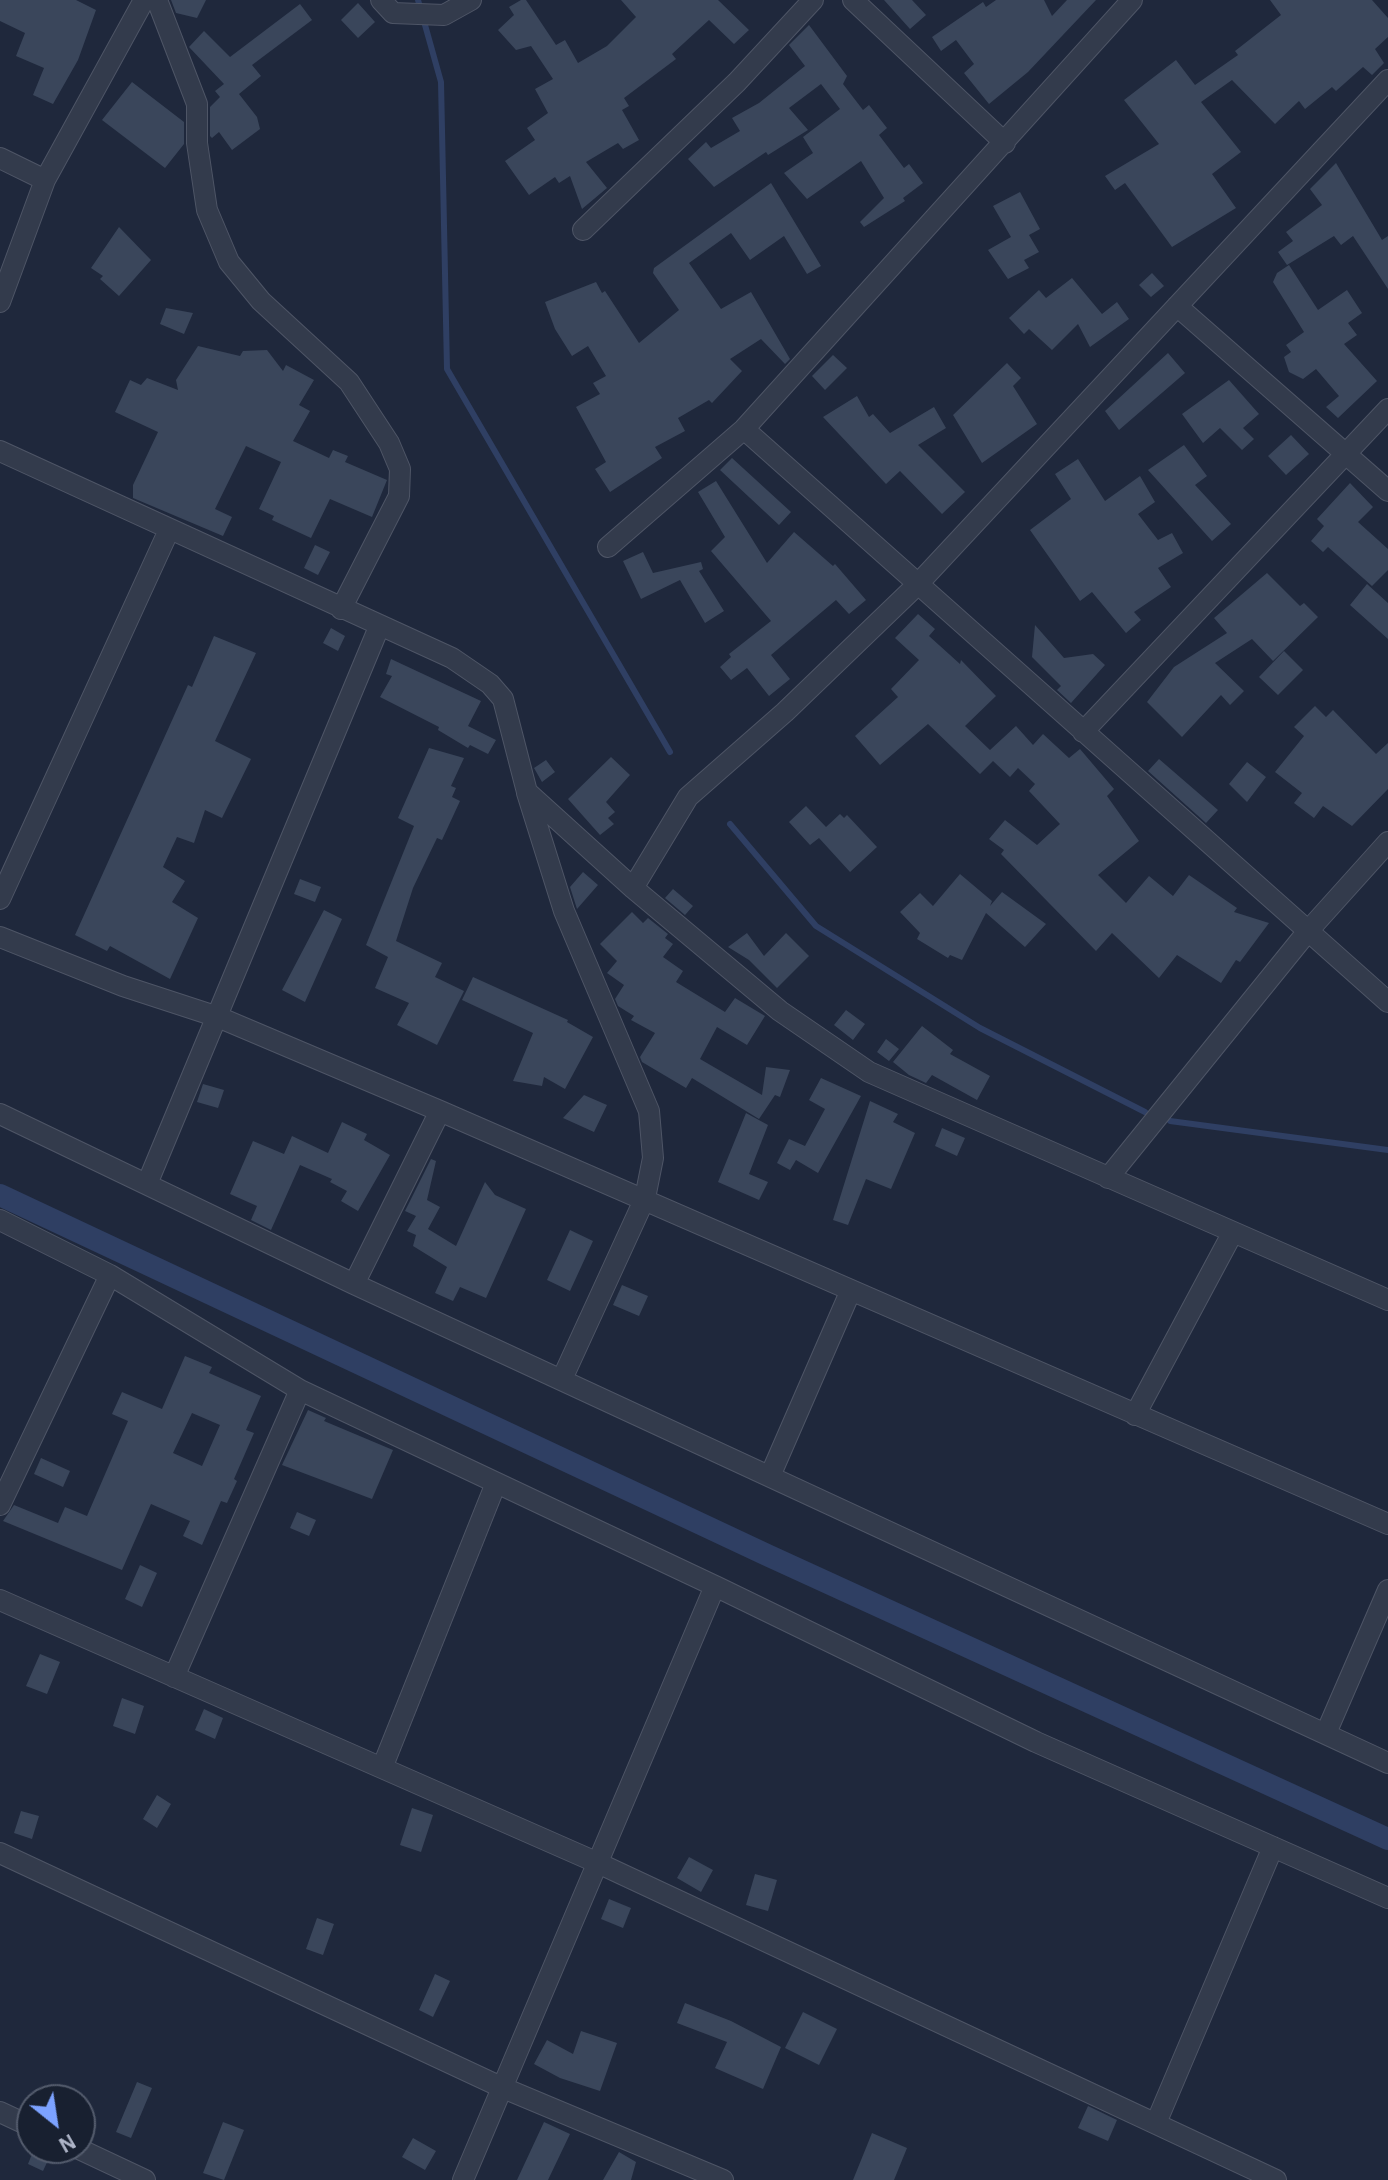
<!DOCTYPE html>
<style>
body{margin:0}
#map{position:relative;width:1388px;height:2180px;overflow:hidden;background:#1f283c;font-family:"Alegreya Sans",sans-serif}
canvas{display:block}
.north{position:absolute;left:16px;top:2084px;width:80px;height:80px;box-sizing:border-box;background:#182030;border:2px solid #545c6d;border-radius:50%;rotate:150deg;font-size:22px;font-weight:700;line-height:32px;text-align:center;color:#aeb5c8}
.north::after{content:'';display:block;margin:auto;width:28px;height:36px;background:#7ca2ff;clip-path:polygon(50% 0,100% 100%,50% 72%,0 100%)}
</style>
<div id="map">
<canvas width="1388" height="2180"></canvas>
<div class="north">N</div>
</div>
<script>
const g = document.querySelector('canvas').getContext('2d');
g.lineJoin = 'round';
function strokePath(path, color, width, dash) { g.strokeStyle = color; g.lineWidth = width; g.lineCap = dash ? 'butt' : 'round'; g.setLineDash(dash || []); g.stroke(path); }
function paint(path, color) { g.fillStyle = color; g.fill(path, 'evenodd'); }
const stream = new Path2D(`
 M418,0L441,82L447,369L670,752
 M730,824L816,926L980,1028L1145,1112
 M1170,1121L1388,1150`);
const canal = new Path2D(`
 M0,1195L767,1555L1388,1839`);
const building = new Path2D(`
 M0,0H76L96,10L78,60L53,104L33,95L44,68L16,56L25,33L0,21Z
 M171,0H206L197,18L176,13Z
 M521,0H526L556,45L565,40L578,63L607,46L636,17L621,0H718L749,30L734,44L709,20L672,54L676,59L624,98L629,106L622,110L639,140L623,149L618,143L586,162L607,188L582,209L570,176L559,183L555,177L529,195L505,161L535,140L527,128L548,113L535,89L553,79L531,46L516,50L498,30L514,15L509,7Z
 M884,0H912L926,15L910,29Z
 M996,0H1044L1052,16L1067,0H1096L1028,72L989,104L964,73L974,64L956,40L941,51L932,37L983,2L986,7Z
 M1270,0H1372L1388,18V37L1375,49L1384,63L1372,75L1363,67L1336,91L1332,87L1305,109L1299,101L1275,124L1232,80L1201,102L1241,152L1212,174L1236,208L1172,247L1125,183L1115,190L1105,176L1159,144L1124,100L1176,60L1195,85L1238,55L1235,51L1281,15Z
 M358,3L375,22L358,38L341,20Z
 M300,4L312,20L252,65L261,76L239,94L257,117L260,129L232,150L219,132L212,138L210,136V107L220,97L215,91L224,84L189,47L204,31L230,57Z
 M809,25L847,76L843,84L863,110L869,105L887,128L879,135L904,168L909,164L923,183L903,198L905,201L864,227L860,222L884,198L861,161L807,199L784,173L813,153L803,137L840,109L821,84L789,108L808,130L768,155L766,152L714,187L688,159L706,142L711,148L740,131L732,118L759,103L805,66L789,45Z
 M132,82L184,122V144L165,168L102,120Z
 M1336,163L1382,240L1388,236V289L1353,236L1341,245L1334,236L1287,265L1278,252L1293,241L1286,232L1322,205L1310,189Z
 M771,183L821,266L807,274L784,236L750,260L731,233L689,263L721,309L751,292L790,359L785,364L761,339L730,359L742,371L712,403L709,400L678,418L685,431L655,447L662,458L610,492L595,469L606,462L576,407L600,394L593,383L606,376L588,346L572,356L555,329L545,302L596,282L602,293L605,291L639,343L679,310L653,273L654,268Z
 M1020,192L1040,229L1029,235L1039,252L1024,260L1029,268L1008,279L988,250L1011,237L993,206Z
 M119,227L151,260L119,296L100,279L103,276L91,268Z
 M1289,265L1318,310L1347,290L1362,313L1348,323L1357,335L1344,344L1377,381L1338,418L1326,407L1339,396L1316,369L1303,379L1289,372L1284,357L1291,352L1286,345L1304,332L1273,282L1277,273Z
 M1152,273L1164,286L1151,297L1139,285Z
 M1072,278L1102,314L1117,302L1129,319L1090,347L1078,324L1052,350L1029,329L1024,334L1009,318L1039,290L1046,298Z
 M166,308L193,313L184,334L160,324Z
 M198,346L240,356L243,351L267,350L283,371L286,365L314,380L299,405L310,411L293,441L329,458L333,450L348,456L345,462L387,480L372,517L330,499L311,538L272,520L274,516L259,509L281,462L246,446L215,509L232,517L223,536L133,498V485L158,432L115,412L130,380L141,385L147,378L178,390L176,380Z
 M1168,353L1185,373L1119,430L1105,411Z
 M833,355L847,368L825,390L812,376Z
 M1007,363L1021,378L1013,386L1037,424L982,463L953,415Z
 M1229,380L1259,414L1243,428L1254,439L1242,450L1220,428L1203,443L1182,414Z
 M857,396L869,417L873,414L890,433L934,407L946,428L918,445L965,492L942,514L900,471L886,484L823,417Z
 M1291,435L1309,454L1286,475L1268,456Z
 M1184,445L1207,476L1195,485L1231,524L1212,541L1148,470Z
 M732,458L791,512L779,525L720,470Z
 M1078,459L1105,501L1140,476L1155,502L1138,514L1158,540L1172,533L1183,553L1158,568L1171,587L1134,612L1141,620L1126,633L1092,592L1080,601L1030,530L1071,499L1055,474Z
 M716,481L767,563L794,532L833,566L835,564L866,600L849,614L836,600L771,655L790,679L769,696L747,668L731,680L720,667L731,657L729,654L771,621L711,551L725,537L698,492Z
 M1350,483L1373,507L1358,522L1388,549V570L1372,586L1328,547L1323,552L1311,541L1324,526L1317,519Z
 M315,545L330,552L318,575L304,568Z
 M643,552L653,573L701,562L703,569L699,571L724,611L705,623L680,580L641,599L623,561Z
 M1267,573L1300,606L1304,603L1318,617L1273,661L1252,639L1215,663L1244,691L1230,705L1221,695L1182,737L1147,702L1174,667L1227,633L1214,618Z
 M1367,584L1388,603V639L1350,605Z
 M918,614L935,629L929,636L960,664L961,660L996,696L965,726L990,750L1016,726L1033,745L1043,734L1069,758L1080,749L1114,789L1107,796L1139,841L1098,875L1126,903L1149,876L1173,896L1189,875L1237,908L1234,912L1269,923L1240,962L1236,960L1221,983L1177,955L1159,978L1112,933L1096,951L1001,854L1004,850L989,839L1005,820L1037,845L1060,824L1029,791L1035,784L1018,768L1010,777L993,761L980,774L928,724L880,765L855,736L898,697L891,689L919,660L895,638Z
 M1035,625L1064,658L1093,654L1105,665L1071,703L1057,690L1061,686L1032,657Z
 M331,628L345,636L338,651L323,643Z
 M214,636L256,653L215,741L251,759L222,818L205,810L194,843L177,837L163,867L185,881L172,902L198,918L170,979L110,946L107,951L75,935L188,685L192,687Z
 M1284,651L1303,670L1278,695L1259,677Z
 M391,659L481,701L468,726L496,740L488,754L470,745L468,748L438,730L439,727L380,697L392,676L386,674Z
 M1315,706L1326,717L1333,710L1376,754L1388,743V789L1352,826L1323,806L1314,818L1294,803L1302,793L1275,772L1304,736L1294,727Z
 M429,748L464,758L451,786L456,788L452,797L460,801L442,840L437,838L413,888L396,941L442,963L435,977L464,991L437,1045L397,1025L409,1003L375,988L388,957L366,945L414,826L398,818Z
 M611,757L630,775L606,802L615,812L608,818L614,824L600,835L568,799Z
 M1159,759L1218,810L1206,823L1148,771Z
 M546,760L555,772L542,782L534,768Z
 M1247,762L1266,777L1247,802L1229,784Z
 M806,806L826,827L840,814L844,818L847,815L877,847L850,872L819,838L810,845L789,822Z
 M583,872L598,885L577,909L570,887Z
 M960,874L992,901L990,906L1002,892L1046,924L1025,947L986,913L962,960L950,955L948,958L917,939L920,933L900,912L920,893L933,906Z
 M300,879L321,887L315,902L294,894Z
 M673,889L693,906L685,915L665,898Z
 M324,910L342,919L305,1002L282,990Z
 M632,912L643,923L648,918L668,934L665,938L673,944L663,957L683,971L676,982L725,1012L735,998L765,1016L747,1045L717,1027L700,1059L762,1095L766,1067L790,1070L780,1097L775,1095L759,1119L692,1078L686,1088L642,1062L640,1057L655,1033L631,1020L634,1016L618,1006L615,999L624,985L607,973L617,961L600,944Z
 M747,933L764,956L786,933L809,956L777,988L749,960L728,947Z
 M473,977L568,1020L567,1022L593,1037L565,1089L544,1077L542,1086L513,1081L533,1033L462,1000Z
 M846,1010L865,1024L853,1040L834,1025Z
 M922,1026L953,1050L950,1054L990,1076L977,1100L932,1075L926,1083L909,1075L893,1062Z
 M886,1039L899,1049L889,1061L877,1052Z
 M821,1078L861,1096L818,1173L796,1160L790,1170L777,1163L789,1139L805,1146L825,1109L809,1100Z
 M203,1084L224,1090L218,1108L197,1102Z
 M584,1095L607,1105L594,1132L563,1118Z
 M870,1101L898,1114L893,1122L915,1133L891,1189L866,1179L848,1225L833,1220Z
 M746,1113L768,1125L749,1174L768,1182L759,1200L718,1182Z
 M342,1122L367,1134L364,1140L390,1155L358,1211L341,1201L347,1191L330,1182L332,1179L300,1165L271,1230L251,1220L257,1206L230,1194L253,1141L284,1154L292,1136L328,1153Z
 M942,1128L965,1138L957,1156L935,1146Z
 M431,1159L436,1161L427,1200L440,1207L428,1229L456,1246L485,1182L495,1195L526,1209L486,1298L460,1287L453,1301L435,1293L447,1267L413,1246L416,1235L407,1231L416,1216L405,1211Z
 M570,1230L593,1241L570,1291L547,1280Z
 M622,1285L648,1296L639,1316L613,1305Z
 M185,1356L212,1367L209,1373L261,1396L246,1430L254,1433L234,1479L237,1481L227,1503L221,1501L202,1545L183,1536L190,1521L151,1504L122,1570L3,1521L14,1505L58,1523L65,1507L87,1516L128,1421L112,1414L122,1392L162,1409ZM192,1413L220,1425L202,1466L173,1453Z
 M308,1410L326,1418L324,1421L393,1450L372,1499L282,1465Z
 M41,1458L70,1471L63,1487L34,1474Z
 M297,1512L316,1520L309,1536L290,1528Z
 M140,1565L157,1573L142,1607L125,1599Z
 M40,1654L60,1662L47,1694L26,1686Z
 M122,1698L144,1706L135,1734L113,1726Z
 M204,1709L223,1718L215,1739L195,1730Z
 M157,1795L171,1804L157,1828L143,1819Z
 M412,1808L433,1815L421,1852L400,1845Z
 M21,1811L39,1816L32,1839L14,1833Z
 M689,1857L713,1870L701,1892L677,1878Z
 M755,1874L777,1880L768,1911L746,1905Z
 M609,1899L631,1908L623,1928L601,1919Z
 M317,1918L334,1924L323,1955L306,1949Z
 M435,1974L450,1981L433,2017L419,2010Z
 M685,2003L731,2021L781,2047L763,2089L715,2068L727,2042L677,2023Z
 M803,2012L837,2029L819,2065L785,2048Z
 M581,2031L617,2043L600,2091L560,2078L534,2064L547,2040L573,2054Z
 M137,2082L152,2088L131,2138L116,2132Z
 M1088,2106L1117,2120L1108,2141L1078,2128Z
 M223,2122L244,2130L224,2180L203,2173Z
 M544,2122L570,2134L548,2180H517Z
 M872,2133L907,2148L894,2180H853Z
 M413,2138L436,2151L425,2170L402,2157Z
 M34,2149L50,2156L43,2171L28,2164Z
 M619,2152L636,2162L631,2180H603Z`);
const minor = new Path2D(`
 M157,0L197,104V143L207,210L229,262L261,301L349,382L389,443L400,469L399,496L341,609
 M381,0L393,13L444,15L471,0
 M853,0L1005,143
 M0,158L45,180
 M583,230L737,82L813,0
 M0,302L45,180L144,0
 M1177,306L1388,491
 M744,429L1388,1002
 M0,451L452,658L490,684L503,699L527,792L633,888L780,1011L869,1072L1388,1300
 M608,547L744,429L1132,0
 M1083,732L1388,409
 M527,793L564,911L649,1111L653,1158L645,1198L562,1379
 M633,888L688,797L785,712L917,585L1388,80
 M0,899L169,530
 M0,937L123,986L218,1017L440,1111L1388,1524
 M0,1114L354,1284L1388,1763
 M1108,1178L1308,931L1388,842
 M147,1184L379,627
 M0,1220L110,1275L300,1390L715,1586
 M354,1284L440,1111
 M1135,1415L1233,1232
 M770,1476L851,1290
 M0,1505L110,1275
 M0,1600L598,1863L1276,2180
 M174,1677L300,1390
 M1326,1733L1388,1590
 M382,1768L496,1483
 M0,1853L501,2087L723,2180
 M0,2112L32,2127
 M1156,2123L1273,1847
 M77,2148L145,2180
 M463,2180L715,1586L1036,1742L1388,1898`);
strokePath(stream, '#2f3f63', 6);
strokePath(canal, '#2f3f63', 22);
paint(building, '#3a465b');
strokePath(minor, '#4e5566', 22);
strokePath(minor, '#333b4c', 20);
</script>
